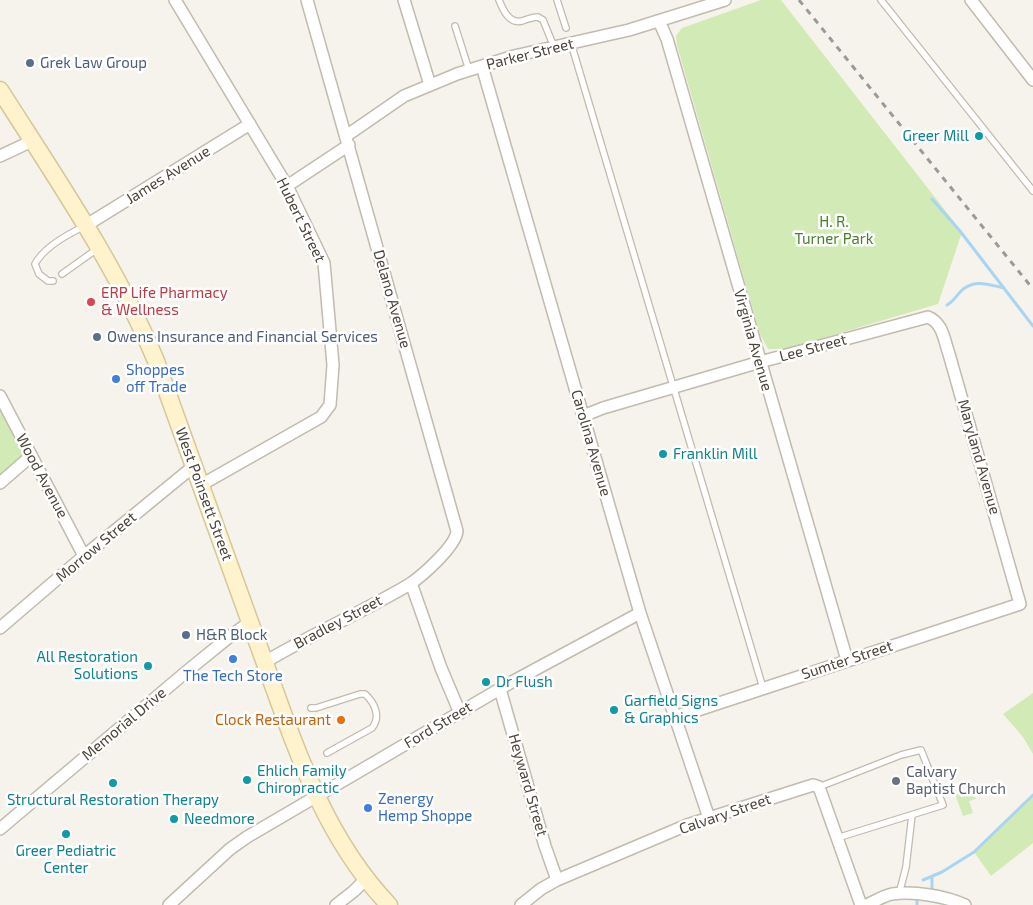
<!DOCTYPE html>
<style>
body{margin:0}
canvas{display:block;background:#f6f3ec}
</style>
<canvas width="1033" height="905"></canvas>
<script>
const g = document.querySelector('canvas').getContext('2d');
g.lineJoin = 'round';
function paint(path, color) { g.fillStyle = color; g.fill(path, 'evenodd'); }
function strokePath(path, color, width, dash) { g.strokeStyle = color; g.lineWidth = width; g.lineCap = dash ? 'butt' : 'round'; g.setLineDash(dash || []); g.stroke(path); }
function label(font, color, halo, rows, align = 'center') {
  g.font = font + ' "Exo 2",sans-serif'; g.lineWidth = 5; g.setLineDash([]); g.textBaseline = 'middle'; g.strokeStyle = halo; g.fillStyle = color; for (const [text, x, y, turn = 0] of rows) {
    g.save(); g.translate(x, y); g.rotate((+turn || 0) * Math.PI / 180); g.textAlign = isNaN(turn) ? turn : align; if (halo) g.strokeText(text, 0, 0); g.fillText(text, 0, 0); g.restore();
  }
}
const green = new Path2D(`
 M761,0H781L962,232L938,304L786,349H768L760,334L677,45L676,36L682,28Z
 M0,408L27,456L0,478Z
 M1033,693V754L1023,737L1003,714Z
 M973,788L976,799L969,801L973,813L963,816L955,794Z
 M1033,795V843L991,876L974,852Z`);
const stream = new Path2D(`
 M932,199L960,231L1033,326
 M947,305C954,301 956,296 961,291C974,278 990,285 1004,288
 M923,880L942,872L974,852L1033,795
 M932,889V876
 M917,905V899`);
const service = new Path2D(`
 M499,0C503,10 509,24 522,21C528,19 532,17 538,17L543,20L554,47
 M557,0L566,28
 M881,0L1033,191
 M455,26L469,70
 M571,43L763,688
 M62,274L97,249
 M53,281H48L39,274L35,264C44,247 68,234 85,226
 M311,708H316L360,694H365C375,703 381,717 372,728L327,753
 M819,787L901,755L921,750L943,805L837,838
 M899,894L906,867L912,815`);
const minor = new Path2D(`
 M175,0L287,186L324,263L333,365L330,405L321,417L201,485
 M404,0L430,85
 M971,0L1033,80
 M659,21L667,39L847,660
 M482,66L640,613L709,818
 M346,136L404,96L457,74L514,56L629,30L725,0
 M0,156L32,141
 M287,186L349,145
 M85,226L250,124
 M0,396L84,556
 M583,416L603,408L760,362L928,317C943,323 944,340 949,354L1020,604L692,712L675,716
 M0,483L31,456
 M411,583L441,668L460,713
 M0,628L84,556L194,466
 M265,662C312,634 363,612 410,584C423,575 456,546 457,531L307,0
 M500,689L545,846L557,880
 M0,829L186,672L229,637L250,622
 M169,905L230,849L247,837L510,683L640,613
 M336,905L354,891L367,878
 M521,905L541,889L557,880L687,825L813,785L819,787L861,905
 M867,905C875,901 883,896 892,894C915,891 944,896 965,905`);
const secondary = new Path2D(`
 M0,90C56,178 116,265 156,361C189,453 222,544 255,636C290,729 318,831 389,905`);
const rail = new Path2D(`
 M799,0L1033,289`);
const markers = [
 [30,63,5,"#5c6f8a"],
 [979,136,5,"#0f9aa8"],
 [91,302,5,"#e0444e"],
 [97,337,5,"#5c6f8a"],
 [116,379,5,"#3f7fe0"],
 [663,454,5,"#0f9aa8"],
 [186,635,5,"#5c6f8a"],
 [233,659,5,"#3f7fe0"],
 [148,666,5,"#0f9aa8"],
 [486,682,5,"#0f9aa8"],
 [614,710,5,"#0f9aa8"],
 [341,720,5,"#e8710a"],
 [247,780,5,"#0f9aa8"],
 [896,781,5,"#6b7280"],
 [113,783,5,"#0f9aa8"],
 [368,808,5,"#3f7fe0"],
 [174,819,5,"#0f9aa8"],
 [66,834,5,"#0f9aa8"]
];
const streetNames = [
 ["Parker Street",530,54,-14],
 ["James Avenue",168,175,-32],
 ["Hubert Street",301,220,64],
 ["Delano Avenue",392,299,74],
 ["Virginia Avenue",753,340,74],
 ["Lee Street",813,348,-15],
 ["Carolina Avenue",591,443,74],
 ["Maryland Avenue",979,457,74],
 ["Wood Avenue",42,476,62],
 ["West Poinsett Street",204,494,70],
 ["Morrow Street",96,547,-40],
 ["Bradley Street",338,622,-28],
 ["Sumter Street",847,660,-18],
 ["Memorial Drive",124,724,-40],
 ["Ford Street",438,725,-31],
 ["Heyward Street",528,785,74],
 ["Calvary Street",725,814,-19]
];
const serviceNames = [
 ["Grek Law Group",40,63],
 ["Owens Insurance and Financial Services",107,337],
 ["H&R Block",196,635]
];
const cultureNames = [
 ["Greer Mill",969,136,"right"],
 ["Franklin Mill",673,454],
 ["All Restoration",138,657,"right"],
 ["Solutions",138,674,"right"],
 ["Dr Flush",496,682],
 ["Garfield Signs",624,701],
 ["& Graphics",624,718],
 ["Ehlich Family",257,771],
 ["Chiropractic",257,788],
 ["Structural Restoration Therapy",113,800,"center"],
 ["Needmore",184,819],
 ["Greer Pediatric",66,851,"center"],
 ["Center",66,868,"center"]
];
const parkNames = [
 ["H. R.",834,222],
 ["Turner Park",834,239]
];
const healthNames = [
 ["ERP Life Pharmacy",101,293],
 ["& Wellness",101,310]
];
const shopNames = [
 ["Shoppes",126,370],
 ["off Trade",126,387],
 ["The Tech Store",233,676,"center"],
 ["Zenergy",378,799],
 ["Hemp Shoppe",378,816]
];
const foodNames = [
 ["Clock Restaurant",331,720]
];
const worshipNames = [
 ["Calvary",906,772],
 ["Baptist Church",906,789]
];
paint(green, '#d2eab5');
strokePath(stream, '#a9d4f2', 3);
strokePath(service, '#c2bbae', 8);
strokePath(minor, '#c2bbae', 14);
strokePath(secondary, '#d6c79b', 19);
strokePath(service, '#fff', 5.5);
strokePath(minor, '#fff', 11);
strokePath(secondary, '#fff3cd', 16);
strokePath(rail, '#9a9a9a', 3, [6, 6]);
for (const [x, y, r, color] of markers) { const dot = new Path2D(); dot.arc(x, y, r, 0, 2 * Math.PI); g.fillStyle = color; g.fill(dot); strokePath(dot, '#fff', 2); }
label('15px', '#4b4439', '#fff', streetNames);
label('15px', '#4e5e75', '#fff', serviceNames, 'left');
label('15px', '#0d838f', '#fff', cultureNames, 'left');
label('15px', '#4a7f2a', '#fff', parkNames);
label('15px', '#be3a42', '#fff', healthNames, 'left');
label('15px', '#366cbe', '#fff', shopNames, 'left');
label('15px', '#c56008', '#fff', foodNames, 'right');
label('15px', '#5b616d', '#fff', worshipNames, 'left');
</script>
